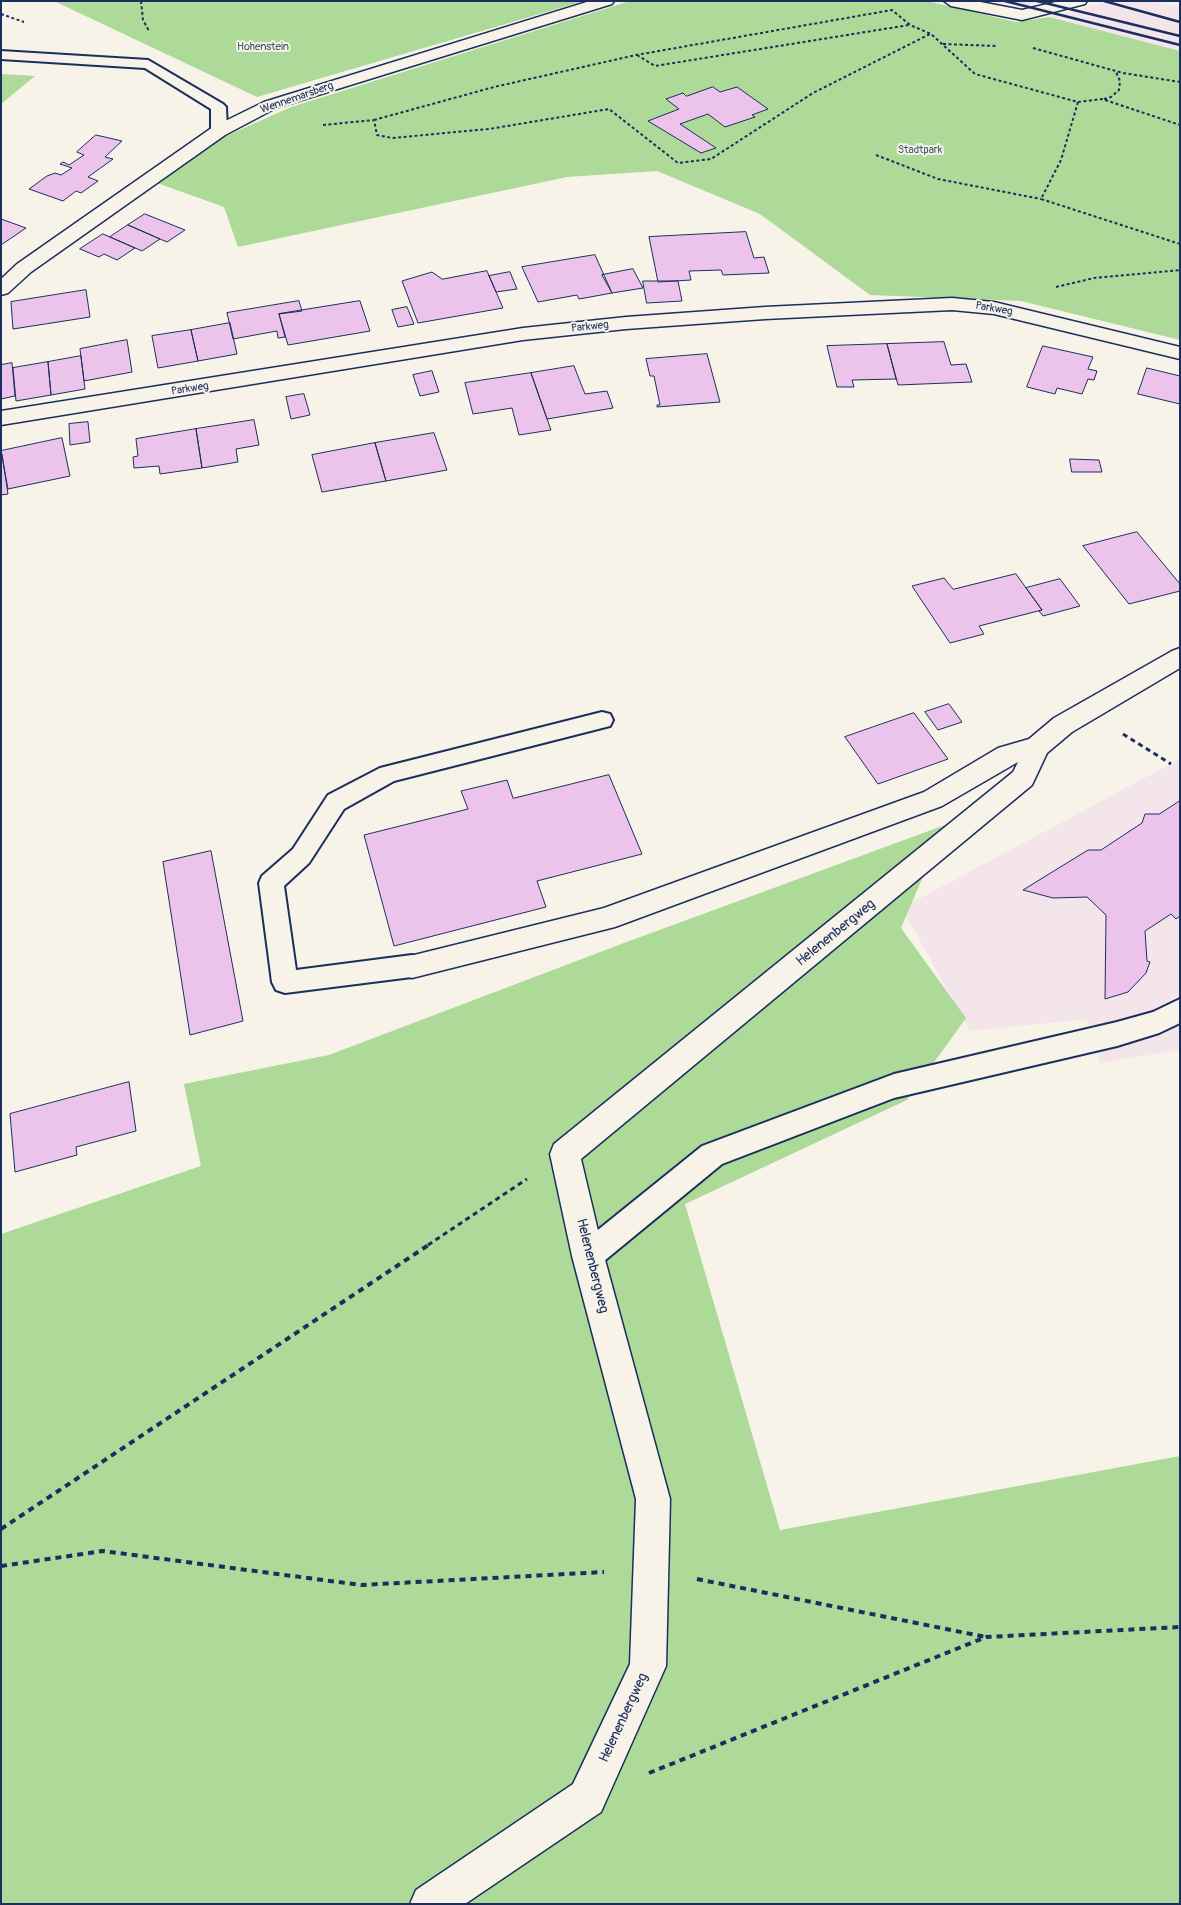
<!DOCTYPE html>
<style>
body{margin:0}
#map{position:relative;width:1181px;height:1905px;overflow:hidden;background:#f7f3e8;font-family:Pangolin,sans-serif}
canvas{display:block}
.frame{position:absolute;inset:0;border:2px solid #1b2f5e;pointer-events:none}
</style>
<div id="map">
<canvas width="1181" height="1905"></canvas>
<div class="frame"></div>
</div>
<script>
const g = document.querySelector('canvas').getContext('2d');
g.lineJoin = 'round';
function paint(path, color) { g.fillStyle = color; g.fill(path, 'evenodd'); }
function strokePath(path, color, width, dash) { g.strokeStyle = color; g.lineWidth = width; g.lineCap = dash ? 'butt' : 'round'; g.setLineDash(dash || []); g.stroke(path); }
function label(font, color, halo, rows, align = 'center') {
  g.font = font + ' Pangolin,sans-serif'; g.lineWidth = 4; g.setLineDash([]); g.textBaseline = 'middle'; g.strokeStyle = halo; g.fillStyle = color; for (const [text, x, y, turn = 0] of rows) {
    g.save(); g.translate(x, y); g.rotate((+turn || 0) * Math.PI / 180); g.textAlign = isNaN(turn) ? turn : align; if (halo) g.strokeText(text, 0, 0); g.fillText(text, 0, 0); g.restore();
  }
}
const built = new Path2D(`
 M979,1H1044L1012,9Z
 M1111,1H1152L1180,8V51L1049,17Z
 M1180,759V1050L1100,1063L1087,1019L970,1031L902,908Z`);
const green = new Path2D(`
 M54,1H584L257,97Z
 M630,1H927L1016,22L1049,17L1180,51V340L1021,301L870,295L760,214L657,171L567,177L238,247L224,207L143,178L224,137L291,107Z
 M1,74L35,76L1,104Z
 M945,825L901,928L966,1018L907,1100L685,1204L780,1530L1180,1456V1904H1V1234L201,1166L184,1084L329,1055L624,943Z`);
const building = new Path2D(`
 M713,87L720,92L737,87L768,109L752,115L755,117L725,127L708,114L680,124L716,148L701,153L648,121L679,109L666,99L683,93L686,96Z
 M96,135L122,141L105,157L113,159L88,177L98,181L81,193L76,191L63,201L29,189L47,176L55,173L61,175L72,168L60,164L63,162L69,165L84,155L77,152Z
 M145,214L185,230L167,242L128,225Z
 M1,219L26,228L1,245Z
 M128,225L160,239L142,251L110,237Z
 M746,232L754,258L764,257L769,273L723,275L721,270L689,271L691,280L658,282L649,237Z
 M103,234L110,237L135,248L117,260L104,254L99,257L80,249Z
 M595,255L612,293L579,299L577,295L538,302L522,267Z
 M633,269L643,288L612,293L602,275Z
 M487,271L503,308L418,323L402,281L432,272L442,279Z
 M510,272L517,289L496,292L489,276Z
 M643,281H678L682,301L647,303Z
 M86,290L90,317L13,329L11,302Z
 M299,301L302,311L279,314L285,337L278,338L277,331L233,339L227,313Z
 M360,301L370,331L288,345L279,314Z
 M407,307L414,324L398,327L392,310Z
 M230,323L237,354L198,361L191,330Z
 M191,330L198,361L158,368L152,336Z
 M127,340L132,372L84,381L80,349Z
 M944,342L951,365L966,364L972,382L898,385L887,344Z
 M887,344L896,379L852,380L854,387H837L827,346Z
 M1043,346L1093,357L1088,369L1097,371L1094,380L1088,379L1082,394L1057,388L1055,394L1027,387Z
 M707,354L720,402L657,407V405H660L654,376H650L646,359Z
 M81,356L85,389L51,395L48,362Z
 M48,362L51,395L16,401L13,368Z
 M12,363L15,396L1,399V365Z
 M574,366L585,394L607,391L613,408L547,419L531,373Z
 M1147,368L1180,376V404L1138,394Z
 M432,371L439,392L420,396L413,375Z
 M531,373L551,430L519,435L512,408L473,414L465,383Z
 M304,394L310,415L291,419L286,397Z
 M254,420L259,445L236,449L238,462L202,468L196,429Z
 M88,422L90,442L70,445L69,424Z
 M196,429L202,468L160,474L159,466L134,468L133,457L138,456L136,439Z
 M434,433L447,470L386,481L375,443Z
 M62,438L70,476L8,489L1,451Z
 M375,443L386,481L322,492L312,455Z
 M2,454L8,494L1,495V454Z
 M1070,459L1099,460L1102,472H1072Z
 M1137,532L1180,584V591L1129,604L1083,546Z
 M1016,574L1042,610L979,626L984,634L950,643L912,586L944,578L953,589Z
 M1060,579L1080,606L1043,616L1039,611L1042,610L1026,588Z
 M949,704L962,722L938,730L925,712Z
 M914,713L948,759L878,784L845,737Z
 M609,775L642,854L537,881L546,907L394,946L364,835L468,809L461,791L507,780L513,798Z
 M1180,801V916L1176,919L1171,914L1145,931L1147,961L1150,962L1146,973L1128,992L1105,999L1106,915L1087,897L1053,898L1023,890L1088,850H1101L1142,823L1145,814H1159Z
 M211,851L243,1021L190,1035L163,862Z
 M129,1082L136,1131L76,1147L77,1155L15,1172L10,1114Z`);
const pathFar2 = new Path2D(`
 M141,1L143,20L149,31
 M1,14L24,22
 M943,44L996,46
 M1033,48L1123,73L1180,82
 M637,55L655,66L909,25
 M1104,99L1111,97L1119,90L1120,81L1116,72
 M1078,102L1102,99L1180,125
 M374,120L494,87L636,55L892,10L910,25L931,34L975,74L1078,102L1061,160L1041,199L1180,244
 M323,125L374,120L377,135L392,138L489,129L609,109L678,163L711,159L813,93L930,34
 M876,155L938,179L1041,199
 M1056,287L1094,278L1180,270`);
const pathFar1 = new Path2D(`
 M1123,734L1171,764
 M428,1245L527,1179`);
const path = new Path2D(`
 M1,1529L430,1244
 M1,1566L103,1551L361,1585L604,1572
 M697,1579L986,1637
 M649,1773L986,1637L1180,1627`);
const lane = new Path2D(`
 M1,51L148,60L223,104L226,107L227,131L224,134H214L211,131V109L145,68L1,59Z
 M602,712L610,714L613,720L610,726L394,781L344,809L309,863L284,886L296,970L412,955L421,958L425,966L421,974L412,977L285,993L276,990L272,982L259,883L262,876L293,849L328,795L380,768Z
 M1180,999V1023L1159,1033L1117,1046L894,1098L722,1164L598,1266L588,1270L578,1266L574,1256L578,1246L702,1146L894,1074L1117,1022L1153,1012Z`);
const street = new Path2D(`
 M590,1H614L612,4L276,108L225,135L31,272L8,293L1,295V279L17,264L213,127L264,102Z
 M944,1H975L1022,10L1060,1H1087L1085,4L1022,20L951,6Z
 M952,298L994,302L1180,347V359L994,314L952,310L765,319L626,329L523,340L1,425V411L523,328L626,317L765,307Z
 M1180,648V668L1072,732L1047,753L1032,785L581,1159L604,1256L670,1499L666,1666L601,1812L465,1904H410L416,1890L573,1784L630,1664L636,1499L572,1256L550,1154L554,1144L1013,772L1018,762L942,806L615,927L412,978L402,974L398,966L402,958L604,908L924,792L998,748L1029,739L1054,718L1172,651Z`);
const rail = new Path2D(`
 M1005,1L1180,45
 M1037,1L1180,36
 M1104,1L1180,22`);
const farParknames = [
 ["Hohenstein",263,47],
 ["Stadtpark",920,150]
];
const farStreetnames = [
 ["Wennemarsberg",297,98,-19],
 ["Parkweg",994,309,10],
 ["Parkweg",590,327,-6],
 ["Parkweg",190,389,-9]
];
const streetNames = [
 ["Helenenbergweg",836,933,-39],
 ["Helenenbergweg",592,1266,76],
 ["Helenenbergweg",624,1718,-65]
];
paint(built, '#f3e5e9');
paint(green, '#adda98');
paint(building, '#ebc3eb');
strokePath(building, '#1b2f5e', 1);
strokePath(lane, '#1b2f5e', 4);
strokePath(street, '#1b2f5e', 3);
strokePath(pathFar2, '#1b2f5e', 2, [3, 2.5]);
strokePath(pathFar1, '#1b2f5e', 3, [5, 4]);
strokePath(path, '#1b2f5e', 4, [6, 5]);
paint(lane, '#f7f3e8');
paint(street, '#f7f3e8');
strokePath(rail, '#1b2f5e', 2.5);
label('11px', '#405a6c', '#f7f3e8', farParknames);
label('11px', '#1b2f5e', '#f7f3e8', farStreetnames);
label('14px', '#1b2f5e', '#f7f3e8', streetNames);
</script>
